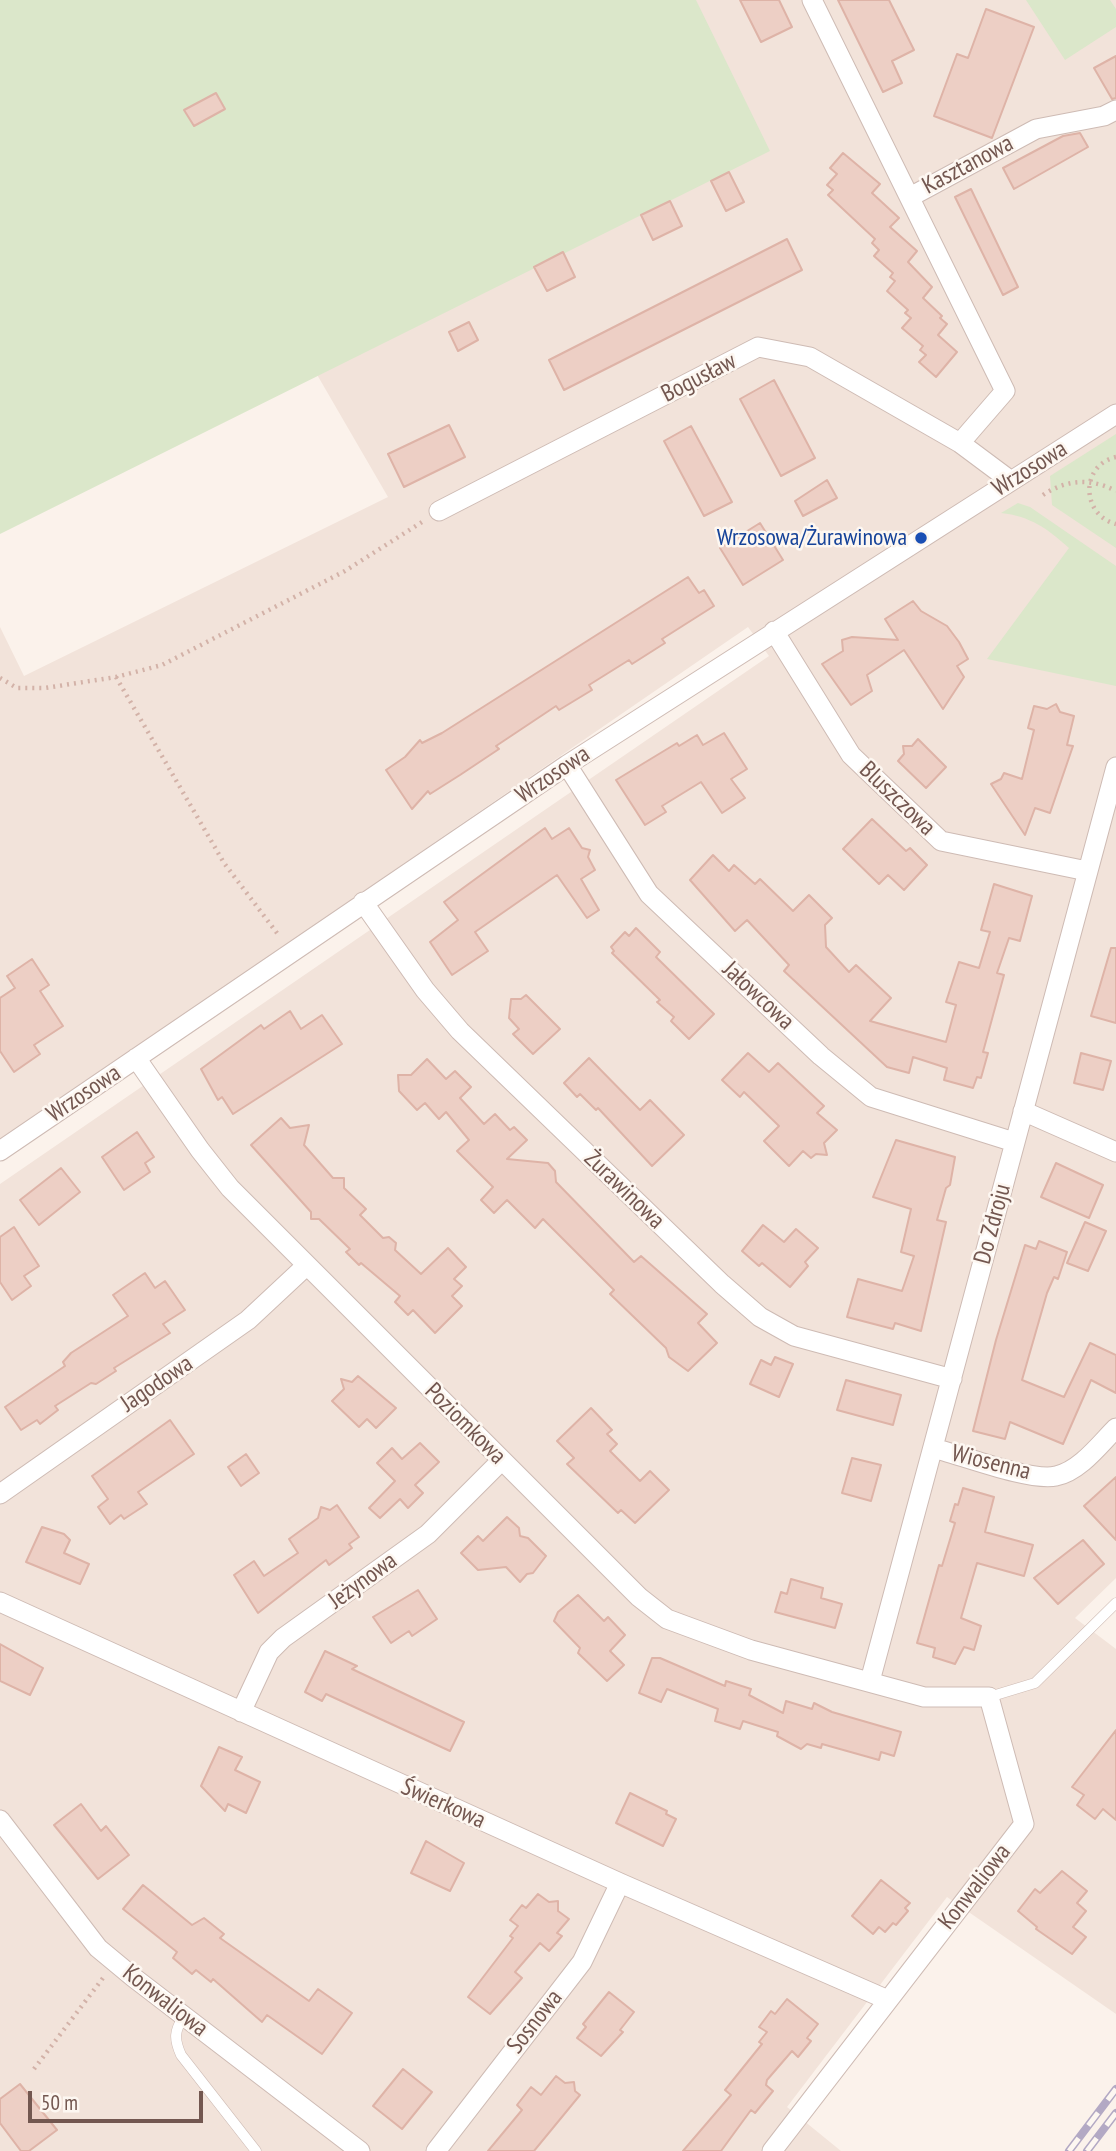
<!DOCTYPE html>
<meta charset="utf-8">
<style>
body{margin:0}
#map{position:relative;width:1116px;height:2151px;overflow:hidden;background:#fbf2eb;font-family:"PT Sans Narrow",sans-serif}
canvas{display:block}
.scale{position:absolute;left:28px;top:2091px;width:175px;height:32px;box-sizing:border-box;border:4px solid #735750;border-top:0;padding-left:9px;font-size:21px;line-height:24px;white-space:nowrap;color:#735750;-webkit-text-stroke:5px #fdf7f1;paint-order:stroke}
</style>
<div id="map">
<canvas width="1116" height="2151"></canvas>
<div class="scale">50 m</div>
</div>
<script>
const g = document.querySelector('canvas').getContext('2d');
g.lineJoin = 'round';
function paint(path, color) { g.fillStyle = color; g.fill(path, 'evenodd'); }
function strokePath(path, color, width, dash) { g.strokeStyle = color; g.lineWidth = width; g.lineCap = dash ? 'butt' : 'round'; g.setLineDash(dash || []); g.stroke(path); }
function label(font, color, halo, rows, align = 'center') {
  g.font = font + ' "PT Sans Narrow",sans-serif'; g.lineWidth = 5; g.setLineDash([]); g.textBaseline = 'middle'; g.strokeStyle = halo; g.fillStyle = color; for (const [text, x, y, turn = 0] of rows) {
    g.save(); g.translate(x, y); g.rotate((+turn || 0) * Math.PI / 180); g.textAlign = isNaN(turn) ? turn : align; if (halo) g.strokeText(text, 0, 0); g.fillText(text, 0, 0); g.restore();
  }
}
const residential = new Path2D(`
 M666,0H1116V1578L1075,1618L1116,1649V2014L947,1897L787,2107L841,2151H0V1184L769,656L748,627L0,1141V627L24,676L388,497L312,366Z`);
const green = new Path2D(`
 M0,0H696L770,151L0,534Z
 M1026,0H1110L1116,9V27L1065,60Z
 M1116,434V548L1052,505L1050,476Z
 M1018,503L1030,507L1116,566V686L987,659L1069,548C1048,529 1030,516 1001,513Z`);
const building = new Path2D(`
 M740,0H779L792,27L761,42Z
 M838,0H889L914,50L892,61L902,83L883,92Z
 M986,9L1034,27L992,138L934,116L957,54L968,58Z
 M1116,56V98L1112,99L1094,68Z
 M216,93L225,109L194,126L184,110Z
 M1080,133L1088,147L1014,189L1003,168L1063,136Z
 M843,153L880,184L872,193L899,218L890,227L917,251L908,262L932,287L923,298L942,316L940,318L947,324L938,335L957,352L936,377L919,362L926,355L920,350L923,346L902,328L911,318L905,313L908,310L887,291L895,281L890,277L893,273L874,256L879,250L872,243L875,239L828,195L833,190L827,185L837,174L830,168Z
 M729,172L744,202L726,211L711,181Z
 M971,189L1018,287L1003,295L955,197Z
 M670,201L682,226L653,240L641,215Z
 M787,239L802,270L564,390L549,360Z
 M563,252L575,277L547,291L534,267Z
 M469,322L478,340L458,351L449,332Z
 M774,380L815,458L781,476L740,399Z
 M449,425L465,457L404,487L388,454Z
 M691,426L732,502L704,516L664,441Z
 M827,480L837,498L803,516L795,501Z
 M760,523L783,560L743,585L720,548Z
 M688,577L699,593L704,590L714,606L662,639L665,643L632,664L629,660L589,685L592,690L559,710L556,706L496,746L499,749L460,775L430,794L428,791L412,809L386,770L405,757L420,740L422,743L442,733Z
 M913,601L921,611L947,626L959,642L968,659L957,666L964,677L943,709L904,650L867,675L872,691L851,705L822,664L843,651L842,640L852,637L898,640L885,619Z
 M1056,704L1060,712L1074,716L1067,745L1073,746L1050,813L1035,808L1025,835L991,784L1001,779L1004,773L1022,779L1034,730L1028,728L1034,706L1047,709Z
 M724,733L747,769L731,779L745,798L722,813L701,782L662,806L666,812L645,825L616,780L677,743L679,746L697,735L703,745Z
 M918,739L946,767L926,788L898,761L904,754L903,746H912Z
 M872,819L906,851L910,848L927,865L904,890L888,875L879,884L843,849Z
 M545,828L552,839L569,828L582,848L590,850L588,857L595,870L581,879L599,910L587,918L557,875L475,932L488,951L452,975L430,942L458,920L444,902Z
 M713,855L729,871L734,865L755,884L760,879L793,911L809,895L832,918L825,925L826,947L849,972L856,965L891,998L870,1021L946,1042L956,1005L946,1002L959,962L979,968L990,932L981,930L994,884L1032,896L1020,941L1009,938L997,973L1004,975L983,1052L988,1053L981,1078L977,1077L973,1088L944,1080L947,1068L913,1057L909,1073L887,1067L784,971L789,965L747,920L735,931L690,880Z
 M636,928L660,952L656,957L714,1014L689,1039L671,1021L674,1017L657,1002L660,1000L612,953L614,951L611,947L625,932L629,936Z
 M1111,948H1116V1023L1091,1016Z
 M32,959L49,985L40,991L63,1026L34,1045L40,1054L14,1072L0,1051V998L15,988L7,976Z
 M526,995L560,1029L533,1054L513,1034L519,1029L509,1018L511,999H521Z
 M290,1011L301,1029L322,1015L342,1044L233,1114L222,1097L218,1100L201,1069L261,1025L264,1029Z
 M748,1053L769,1072L778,1063L824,1106L817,1113L837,1130L824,1143L827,1155L816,1154L811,1158L803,1151L789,1166L764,1141L779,1126L744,1092L740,1097L722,1080Z
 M1081,1053L1111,1061L1103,1090L1074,1083Z
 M589,1058L640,1110L650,1100L684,1135L652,1166L598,1108L596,1110L580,1094L577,1097L564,1083Z
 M427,1059L446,1079L455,1071L471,1087L460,1098L484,1124L495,1114L510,1130L514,1127L527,1140L507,1159L548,1163L555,1171L556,1182L634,1262L641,1256L707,1314L698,1323L717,1343L688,1371L669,1357L666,1348L610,1294L614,1290L543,1219L535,1228L507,1200L494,1213L481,1200L493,1187L457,1151L469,1140L446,1112L439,1119L425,1103L417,1110L399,1091L398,1075H411Z
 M281,1118L290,1128L309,1125L304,1145L333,1178H344V1188L366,1209L360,1215L383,1238L389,1237L396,1243L395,1250L421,1274L448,1248L466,1267L454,1279L462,1286L452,1296L462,1306L435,1333L413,1310L408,1315L395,1302L400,1296L361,1263L359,1265L346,1252L350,1249L319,1219H311V1212L251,1145Z
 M137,1132L154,1157L145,1163L150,1172L124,1190L102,1157Z
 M896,1140L955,1157L950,1185L946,1188L937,1220L946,1222L921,1331L895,1323L893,1329L847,1317L858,1279L902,1291L914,1256L901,1252L911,1209L873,1197Z
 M1056,1163L1103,1185L1089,1218L1041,1197Z
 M61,1168L80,1192L39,1225L20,1200Z
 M1085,1222L1106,1231L1088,1271L1067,1263Z
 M763,1225L784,1242L796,1229L818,1248L805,1262L808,1266L790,1287L762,1263L759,1266L742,1251Z
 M14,1227L39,1266L24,1276L31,1286L12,1300L0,1282V1237Z
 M1039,1241L1067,1252L1058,1279L1054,1277L1047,1293L1022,1380L1064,1397L1090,1343L1116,1355V1393L1091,1380L1063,1444L1010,1422L1005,1439L973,1431L996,1340L1025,1245L1036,1249Z
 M145,1273L155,1288L165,1281L185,1310L163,1324L170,1333L114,1368L116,1371L96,1384L91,1383L55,1406L58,1410L40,1424L37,1420L21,1430L5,1407L65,1366L63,1362L71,1353L128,1316L113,1295Z
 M775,1357L793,1364L779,1397L750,1384L761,1360L771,1365Z
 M358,1376L396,1408L376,1428L367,1419L359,1427L332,1401L344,1389L341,1379L352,1382Z
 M846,1380L901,1395L893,1425L837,1410Z
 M591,1408L612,1430L607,1434L617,1444L610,1451L640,1481L650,1471L669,1490L635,1523L621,1510L618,1513L567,1464L574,1458L557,1441Z
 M170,1420L194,1454L138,1492L147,1504L124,1519L121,1515L110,1524L98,1507L108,1499L92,1476Z
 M420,1443L439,1462L415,1485L423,1493L408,1508L400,1499L380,1518L369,1508L395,1481L377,1463L392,1448L402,1459Z
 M246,1454L259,1473L241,1486L228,1467Z
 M852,1458L881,1465L871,1501L842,1493Z
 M1116,1477V1540L1084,1506Z
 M963,1488L994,1497L985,1532L1033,1545L1024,1576L977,1563L961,1618L981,1626L974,1650L964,1647L955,1664L933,1657L935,1648L917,1643L939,1565L942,1566L955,1523L950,1521L955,1504L958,1505Z
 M337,1505L359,1537L349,1544L352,1548L329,1565L326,1560L258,1613L234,1575L254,1561L264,1576L298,1553L289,1539L318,1518L321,1507L330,1510Z
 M507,1517L519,1528L520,1536L528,1538L546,1556L533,1573L527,1574L520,1582L506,1567L478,1570L461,1553L478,1536L483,1541Z
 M42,1527L64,1534L70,1540L64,1553L89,1564L80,1584L26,1562Z
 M1083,1540L1104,1564L1058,1604L1034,1578Z
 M791,1579L823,1588L821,1598L842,1604L835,1628L775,1612L781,1592L787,1594Z
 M418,1590L437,1619L412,1636L409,1631L391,1643L373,1617Z
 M578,1595L604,1621L608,1617L625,1635L610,1651L624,1665L607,1681L578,1653L580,1648L554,1621L558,1612Z
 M0,1644L43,1668L30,1695L0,1681Z
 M325,1651L357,1666L352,1669L464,1722L450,1751L326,1694L322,1701L305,1692Z
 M652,1658H660L725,1686L726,1681L751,1689L749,1695L783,1713L786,1701L812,1709L814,1703L832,1712L901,1732L894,1756L881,1752L879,1760L822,1744L821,1748L807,1744L801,1749L777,1736L778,1732L743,1721L740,1729L715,1721L718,1709L667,1689L661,1702L639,1693Z
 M1116,1730V1820L1103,1809L1095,1819L1077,1805L1084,1795L1072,1787Z
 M219,1747L242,1757L235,1770L260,1782L246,1813L228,1804L225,1811L201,1786Z
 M630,1793L667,1811L666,1814L676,1819L663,1846L616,1823Z
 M81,1804L101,1831L106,1826L129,1855L98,1879L54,1825Z
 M426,1841L464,1863L450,1891L411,1873Z
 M1062,1871L1087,1891L1077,1903L1086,1911L1073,1927L1086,1937L1072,1954L1036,1929L1037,1927L1018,1911L1035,1889L1040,1893Z
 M881,1880L910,1903L905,1908L908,1911L896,1925L893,1923L885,1932L879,1927L873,1934L852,1916Z
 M143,1885L192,1925L204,1918L224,1934L220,1938L309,2001L318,1989L352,2013L322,2054L267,2015L262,2022L213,1979L211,1982L196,1970L192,1974L173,1958L177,1952L123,1909Z
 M538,1894L549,1902L558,1901V1911L569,1919L557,1933L562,1936L549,1951L540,1943L515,1972L522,1978L490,2014L468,1997L513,1938L510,1936L518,1926L510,1920L522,1905L526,1908Z
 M609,1992L634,2012L620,2030L623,2032L601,2056L577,2038L586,2027L583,2024Z
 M787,1999L818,2024L807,2038L811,2041L798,2057L792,2051L767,2080L766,2085L773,2091L755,2113L751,2110L721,2151H683L731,2095L725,2090L762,2044L759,2042L767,2032L759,2027L771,2011L775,2014Z
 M403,2069L432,2092L402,2129L373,2106Z
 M556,2076L565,2083L574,2082L575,2091L580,2095L534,2151H488L522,2110L517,2105L531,2087L541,2095Z
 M20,2084L57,2130L29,2151H21L0,2123V2099Z`);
const path = new Path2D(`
 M1116,457C1080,465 1081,515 1116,524
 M1043,495C1067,479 1091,478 1116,491
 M116,677L224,863L280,937
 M0,678L17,688H45L116,677L162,665L345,571L422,522
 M34,2069L103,1978`);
const service = new Path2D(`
 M989,1697L1035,1683L1116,1603
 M184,2016C174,2031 174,2039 181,2055L256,2151`);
const minor = new Path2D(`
 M812,0L1005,391L960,443
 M910,197L1036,129L1104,116L1116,110
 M439,511L758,347L810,357L960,443L1011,481
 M774,631L851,755L941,841L1087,871
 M567,765L649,894L821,1056L871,1097L1014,1142
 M363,902L425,990L460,1031L722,1284L760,1317L794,1336L952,1379
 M136,1058L200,1150L230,1188L639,1597L667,1619L751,1650L924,1697H989L1024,1824L772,2151
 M1023,1111L1116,1152
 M0,1151L567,765L1116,414
 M933,1448C961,1455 1031,1482 1056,1476C1080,1471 1100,1444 1116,1428
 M0,1494L248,1320L307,1265
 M0,1602L620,1883L888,2000
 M870,1681L1116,767
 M241,1712L269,1652L283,1638L428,1534L501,1461
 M0,1820L98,1948L133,1977L360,2151
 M436,2151L582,1962L620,1883`);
const rail = new Path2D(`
 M1069,2151L1116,2089
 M1087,2151L1116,2113`);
const markers = [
 [921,538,7,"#1a4fb4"]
];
const streetNames = [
 ["Kasztanowa",968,165,-28],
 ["Bogusław",699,378,-27],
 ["Wrzosowa",1030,469,-32],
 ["Wrzosowa",553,775,-34],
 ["Bluszczowa",897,799,44],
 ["Jałowcowa",758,996,43],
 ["Wrzosowa",84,1094,-34],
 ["Żurawinowa",624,1190,44],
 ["Do Zdroju",993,1224,-75],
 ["Jagodowa",157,1384,-34],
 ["Poziomkowa",465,1424,45],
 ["Wiosenna",991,1463,14],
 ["Jeżynowa",363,1581,-36],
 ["Świerkowa",443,1804,24],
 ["Konwaliowa",975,1887,-52],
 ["Konwaliowa",165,2001,38],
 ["Sosnowa",535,2022,-52]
];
const transitNames = [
 ["Wrzosowa/Żurawinowa",907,538]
];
paint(residential, '#f2e3da');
paint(green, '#dbe7ca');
paint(building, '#edcfc5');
strokePath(building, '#deb3a7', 2);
strokePath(service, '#cebbb4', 11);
strokePath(minor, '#cebbb4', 21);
strokePath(path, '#d3b2a8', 4.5, [2, 5]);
strokePath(service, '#fff', 10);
strokePath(minor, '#fff', 19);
strokePath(rail, '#b3a9c4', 8);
strokePath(rail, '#fdf7f1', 5, [16]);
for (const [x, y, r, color] of markers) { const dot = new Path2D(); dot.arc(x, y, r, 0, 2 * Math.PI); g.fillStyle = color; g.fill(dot); strokePath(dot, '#fdf7f1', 2.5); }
label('24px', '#735750', '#fdf7f1', streetNames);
label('24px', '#164399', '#fdf7f1', transitNames, 'right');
</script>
